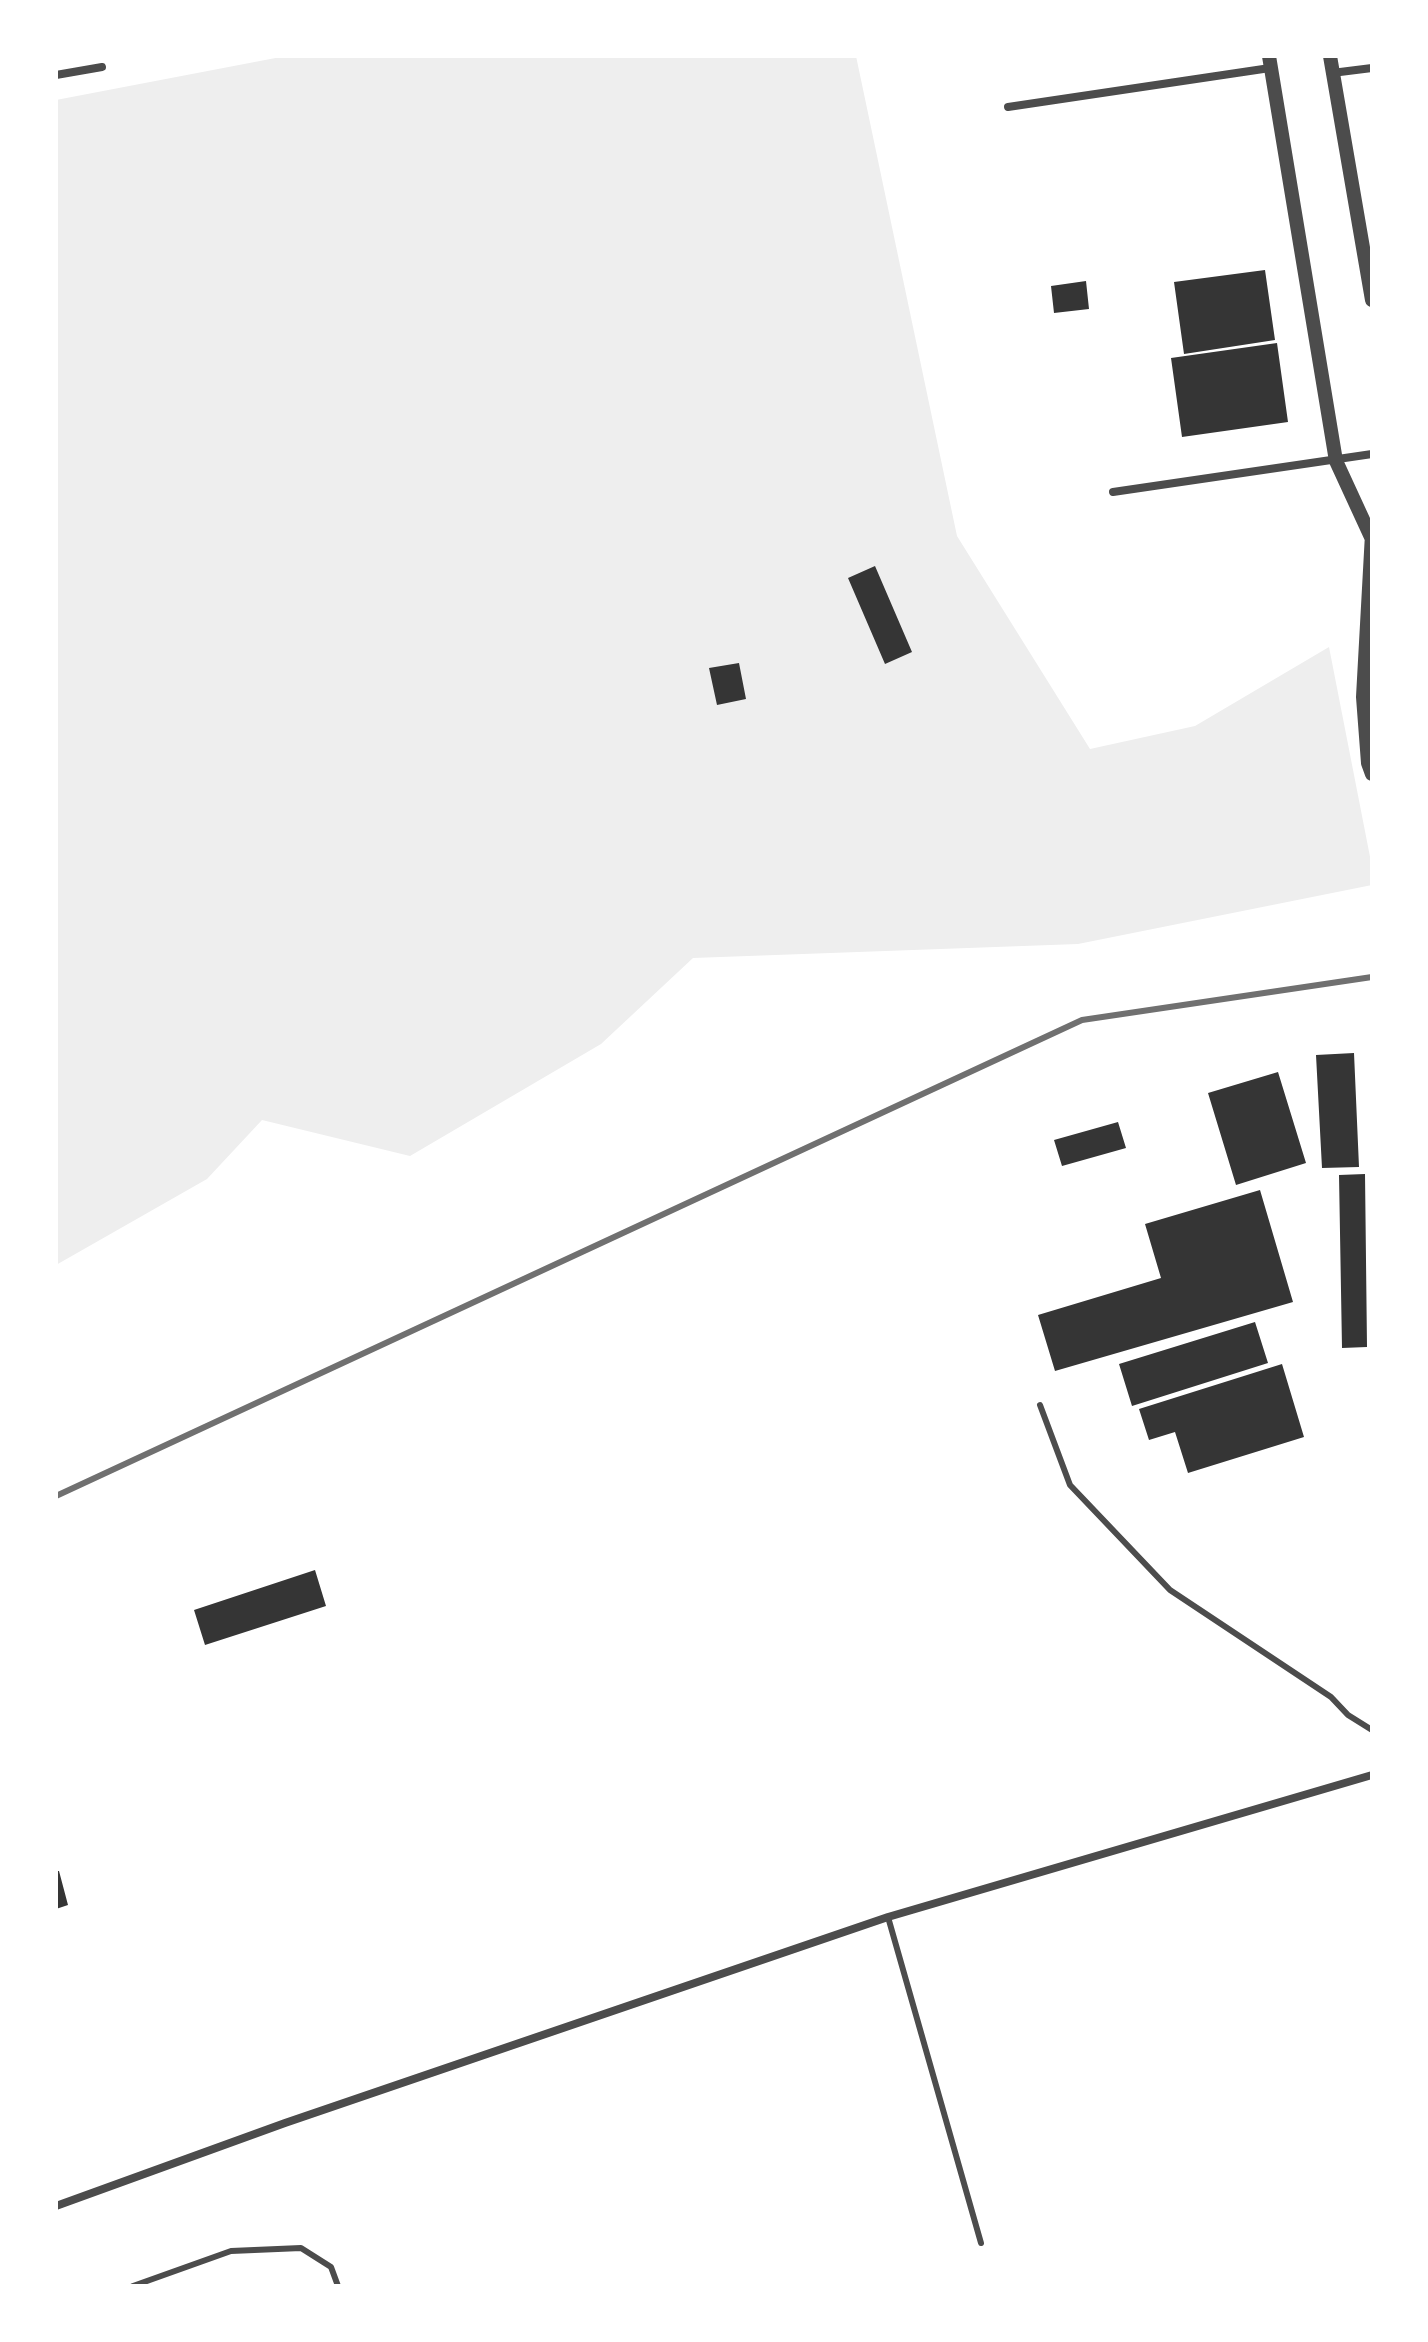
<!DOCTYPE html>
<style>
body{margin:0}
#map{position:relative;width:1428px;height:2342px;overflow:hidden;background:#fff;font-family:Ubuntu,sans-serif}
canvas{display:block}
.frame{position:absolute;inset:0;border:58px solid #fff;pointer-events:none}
</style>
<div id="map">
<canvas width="1428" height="2342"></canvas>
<div class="frame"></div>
</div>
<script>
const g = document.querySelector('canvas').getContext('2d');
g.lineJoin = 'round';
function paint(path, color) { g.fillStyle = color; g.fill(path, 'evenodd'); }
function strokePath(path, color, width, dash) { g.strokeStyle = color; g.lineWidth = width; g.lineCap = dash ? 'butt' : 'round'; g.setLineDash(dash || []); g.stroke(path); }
const green = new Path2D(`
 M286,56H856L957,536L1090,749L1195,726L1329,647L1372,867V885L1078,944L693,958L601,1044L410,1156L262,1120L207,1179L56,1265V100Z`);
const building = new Path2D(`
 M1265,270L1275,340L1184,354L1174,282Z
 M1086,281L1089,309L1054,313L1051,286Z
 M1277,343L1288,422L1182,437L1171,358Z
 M875,566L912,652L885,664L848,578Z
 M739,663L746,699L717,705L709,668Z
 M1354,1053L1359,1167L1322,1168L1316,1055Z
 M1278,1072L1306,1163L1236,1185L1208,1093Z
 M1118,1122L1126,1148L1062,1166L1054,1140Z
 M1365,1174L1367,1347L1342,1348L1339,1175Z
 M1260,1190L1293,1302L1055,1371L1038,1315L1161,1278L1145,1224Z
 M1255,1322L1268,1363L1132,1406L1119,1364Z
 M1282,1364L1304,1437L1188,1473L1175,1432L1149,1440L1139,1409Z
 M315,1570L326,1606L205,1645L194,1610Z
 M56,1871H59L68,1905L56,1909Z`);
const service = new Path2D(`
 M1040,1405L1070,1485L1170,1590L1331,1697L1348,1715L1372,1730
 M888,1917L981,2243
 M133,2286L231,2251L301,2248L331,2267L338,2286`);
const minor = new Path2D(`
 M1332,73L1372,68
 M56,75L102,67
 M1008,107L1270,68
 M1113,492L1372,454
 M56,2206L285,2123L888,1917L1372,1775`);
const tertiary = new Path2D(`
 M1269,56L1336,461L1371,537
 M1330,56L1372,300
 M1372,534L1363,697L1368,763L1372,774`);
const rail = new Path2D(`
 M56,1496L1082,1020L1372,977`);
paint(green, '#eee');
paint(building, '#353535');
strokePath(service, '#4c4c4c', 6);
strokePath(minor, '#4c4c4c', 8);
strokePath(tertiary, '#4c4c4c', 14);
strokePath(rail, '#707070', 6);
</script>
